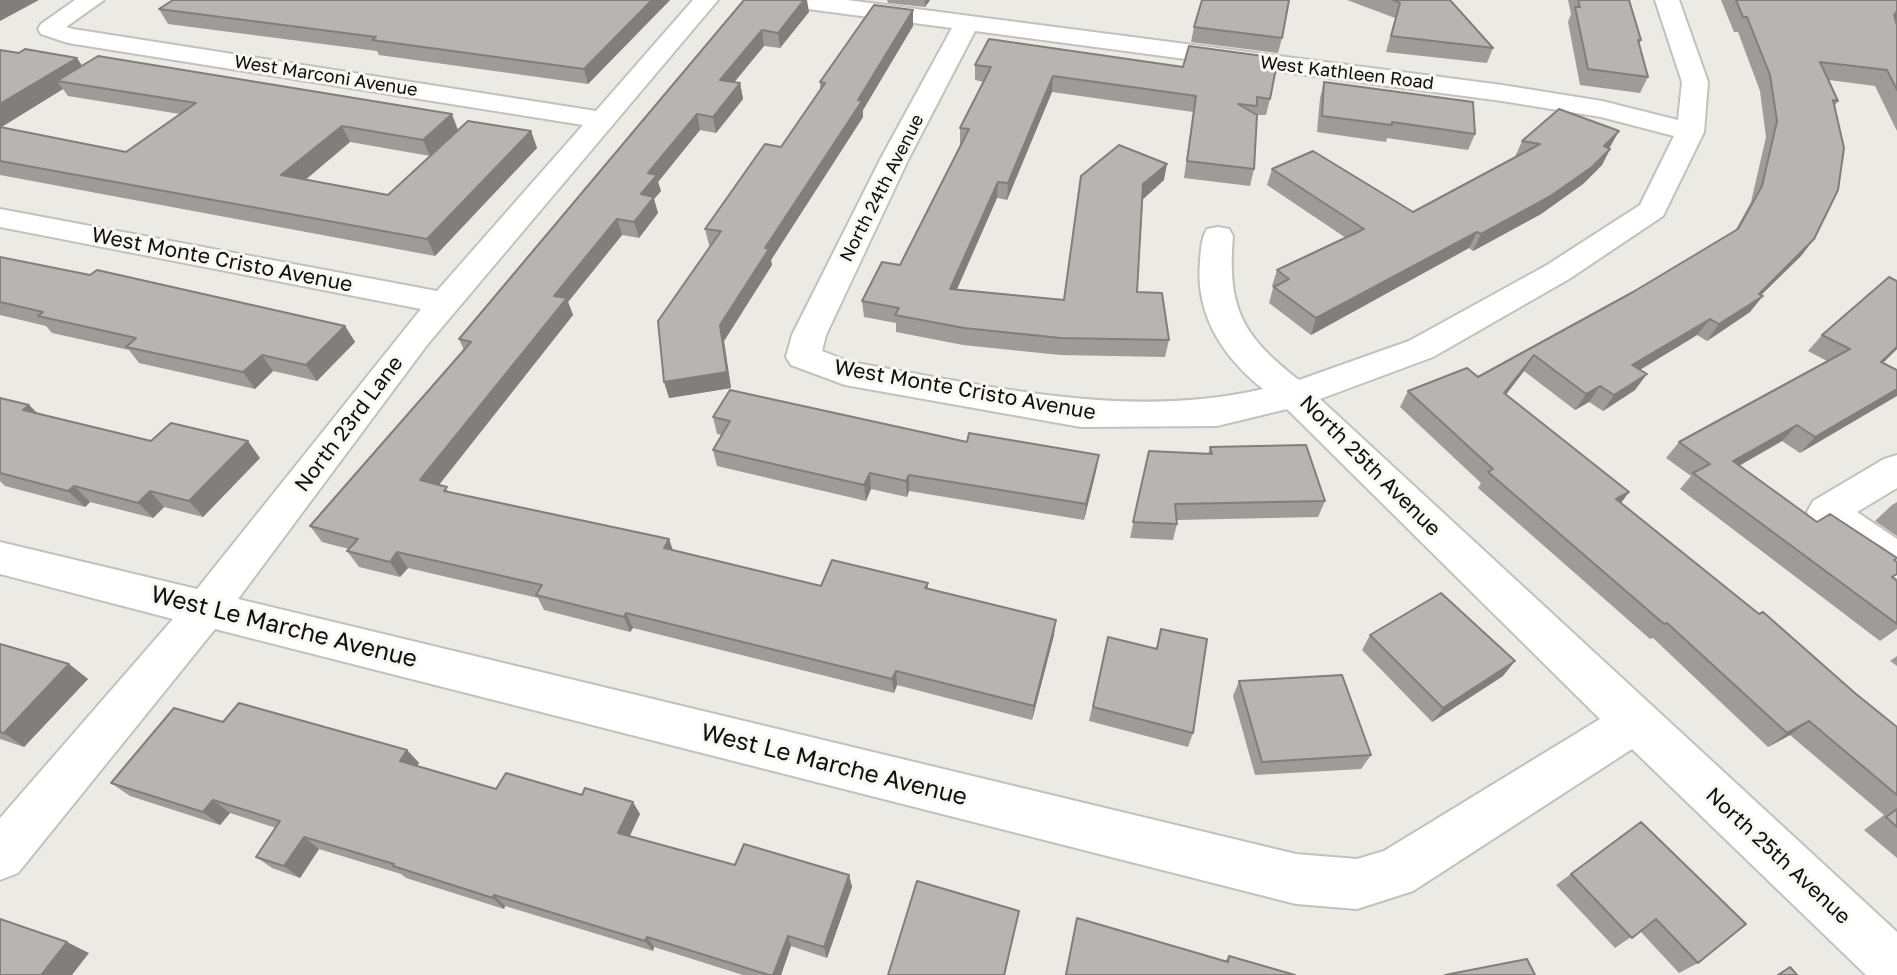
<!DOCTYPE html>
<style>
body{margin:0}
canvas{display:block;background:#eceae5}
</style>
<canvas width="1897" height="975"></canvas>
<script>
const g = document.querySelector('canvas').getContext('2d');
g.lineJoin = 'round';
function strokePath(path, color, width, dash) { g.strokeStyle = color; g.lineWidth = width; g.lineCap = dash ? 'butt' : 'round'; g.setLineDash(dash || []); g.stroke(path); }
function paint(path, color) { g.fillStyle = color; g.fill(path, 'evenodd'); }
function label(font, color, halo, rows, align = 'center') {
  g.font = font + ' "Golos Text",sans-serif'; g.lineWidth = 6; g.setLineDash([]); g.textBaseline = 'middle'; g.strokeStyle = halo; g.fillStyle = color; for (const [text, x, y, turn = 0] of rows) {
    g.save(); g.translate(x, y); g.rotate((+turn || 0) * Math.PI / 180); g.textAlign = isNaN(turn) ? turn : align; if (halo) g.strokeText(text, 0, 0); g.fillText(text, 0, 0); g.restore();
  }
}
const street = new Path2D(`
 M75,0H104L66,27L73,29L596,111L693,0H718L427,345L238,599L1296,854L1357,859L1384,851L1600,719L1287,409L1217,426L1081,427L845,385L791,365L786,357L792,335L881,158L952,28L793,7L785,5L781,0H847L1502,85L1602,101L1678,120L1682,82L1655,0H1679L1708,82L1704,132L1663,216L1569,279L1433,357L1320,399L1897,932V975H1866L1632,749L1413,891L1357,909L1296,904L215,629L18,873L0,880V818L173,619L0,574V542L197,589L421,309L0,227V209L437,291L583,125L68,43L41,34L38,29L41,24ZM975,31L1502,101L1601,117L1674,136L1640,205L1547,265L1409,341L1299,380C1242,336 1227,308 1233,236L1229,229L1218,227L1207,229C1201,239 1201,250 1200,261C1195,315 1223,357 1263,389C1126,421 986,385 850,362L822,351L826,335L909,158Z
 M1897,455V488L1857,512L1897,539V578L1883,573L1813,523L1807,512L1813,501L1884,459Z`);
const wall = new Path2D(`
 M670,0L588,84L379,55L377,51L168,24L159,9Z
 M744,0L809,12L780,48L764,46L734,82L740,83L743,99L716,133L700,130L658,182L661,191L654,199L658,213L639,238L622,235L568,302L573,315L439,485L450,492L669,539L673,550L821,586L928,583V589L1054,635L1032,720L897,685L894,693L633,628L630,632L544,610L538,598L408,568L400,577L359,567L347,551L349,549L322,542L310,526L464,350L459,339Z
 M887,0H930L925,7L888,3Z
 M1347,0H1450L1493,48L1487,63L1386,52L1395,18Z
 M1568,0H1629L1641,40L1639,44L1648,77L1640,93L1580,85L1568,22L1571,14Z
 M1721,0H1897L1896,23L1897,25V131L1875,86L1829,80L1838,101L1834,107L1814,239L1801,256L1761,295L1750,312L1707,341L1697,335L1640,370L1635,390L1603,411L1589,402L1575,410L1524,371L1506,394L1629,492L1621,503L1897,727V858L1864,830L1884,815L1790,735L1768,747L1653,638L1650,639L1478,488L1481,483L1400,407L1408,391L1478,377L1633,292L1735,231L1751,202L1766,137L1760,91L1738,32H1734Z
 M913,10V26L863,110V117L771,260L772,265L724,341L731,388L669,398L711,246L709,245L705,229L781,147L820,90V82Z
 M1194,27L1282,38L1278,53L1191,42Z
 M0,50L82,66L452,114L430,156L350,142L305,180L388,195L531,131L537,148L435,256L0,175ZM63,89L68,96L180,114L126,152L1,127Z
 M975,65L1270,99L1266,115H1255L1254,169L1250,186L1184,178L1193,112L1052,92L1007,200L997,198L957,289L1064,300L1081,176L1164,180L1143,199L1137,292L1169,340L1165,357L1060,355L963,345L896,332V323L864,317L862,301L900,265L961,144H960V128L984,82L975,80Z
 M1324,82L1475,134L1468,150L1387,138L1386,142L1317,132L1320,98Z
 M1522,141L1610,149L1602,165L1583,184L1541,214L1473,251L1469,248L1311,335L1269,303L1273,288L1272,286L1277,270L1346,238L1267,185L1272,169L1413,212L1515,157Z
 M0,257L345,326L355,342L317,381L273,371L255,389L139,363L129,350L52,333L46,326L0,315Z
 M1897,281V349L1883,363L1897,370L1800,453L1782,441L1739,466L1817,522L1895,560L1893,578L1897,581V629L1880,641L1680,489L1691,476L1666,458L1679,442L1827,361L1808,351L1822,335Z
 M0,398L29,405L38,414L151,441L260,458L203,517L164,507L153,518L90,502L85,507L5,486L0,481Z
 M713,417L1096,471L1084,520L909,491L907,497L871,489L866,501L717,466L713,450L722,435L717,434Z
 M1210,447L1325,501L1318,517L1177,520V524L1173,540L1130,538L1149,451L1208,454Z
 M1897,502V536L1875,521L1892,505Z
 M1161,629L1193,733L1188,747L1089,721L1108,637L1156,649Z
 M1370,635L1503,676L1432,722L1362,650Z
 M0,644L69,664L88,679L24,747L0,739Z
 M1897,656V666L1890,661Z
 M1239,681L1371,755L1361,769L1255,775L1233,696Z
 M223,722L407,750L419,763L417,766L496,789L640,814L630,836L735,865L849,875L852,887L827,958L791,946L781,975H743L654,947L653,951L505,906L504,909L406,878L401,874L319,849L300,878L272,868L256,857L276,828L230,813L220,825L130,796L111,783Z
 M1641,822L1698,963L1679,973L1640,931L1615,948L1556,885Z
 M1077,918L1225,961L1229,956L1295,975H1065Z`);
const shadedWall = new Path2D(`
 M0,0H39L0,21Z
 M652,0H670L588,84L584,69Z
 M804,0H807L809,12L780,48L778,33Z
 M925,0H930L925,7Z
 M913,10V26L863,110V117L771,260L772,265L724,341L731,388L669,398L664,382L720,325L765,248Z
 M1897,11V23L1887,24Z
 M762,30L764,46L723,96L720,80Z
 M77,58L87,73L57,81L63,89L0,128V104Z
 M1053,76L1052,92L1007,200L1008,183Z
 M740,83L743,99L716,133L713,117Z
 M452,114L458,130L430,156L423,140Z
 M697,114L700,130L658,182L661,191L654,199L658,213L639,238L634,222L641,194L648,173Z
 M342,126L350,142L291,192L281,175Z
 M531,131L537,148L435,256L427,239Z
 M1619,131L1610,147L1595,162L1604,146Z
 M1610,149L1602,165L1583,184L1541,214L1473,251L1481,234Z
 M1167,164L1164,180L1141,201L1143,184Z
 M998,182L997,198L950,305V289Z
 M617,219L622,235L568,302L573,315L430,496L420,480L554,296Z
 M1477,232L1469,248L1311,335L1316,318Z
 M1814,239L1801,256L1756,300L1763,296L1750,312L1707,341L1719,324L1759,294Z
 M1710,319L1697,335L1621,381L1632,365Z
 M345,326L355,342L317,381L306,365Z
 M1897,347V349L1866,379L1881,362Z
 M262,355L273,371L255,389L243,372Z
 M1534,355L1524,371L1495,409L1504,393Z
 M1647,374L1635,390L1603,411L1614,395Z
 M1600,386L1589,402L1575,410L1586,394Z
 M1897,389V396L1800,453L1815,437Z
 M29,405L45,421L23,410Z
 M1797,425L1782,441L1719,477L1733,461Z
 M248,441L260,458L203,517L189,501Z
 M1099,455L1096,471L1084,520L1086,504Z
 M870,473L871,489L866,501L864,485Z
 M909,475V491L907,497L906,481Z
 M74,486L90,502L85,507L68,491Z
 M150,491L164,507L153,518L138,503Z
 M1629,492L1617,508L1616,499Z
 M669,539L674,555L664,548Z
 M397,552L408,568L400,577L390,562Z
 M626,613L633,628L630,632L624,617Z
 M1056,620L1054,635L1032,720L1034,706Z
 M1515,661L1503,676L1432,722L1443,708Z
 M69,664L88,679L24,747L4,733Z
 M896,671L897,685L894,693L892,679Z
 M1809,721L1790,735L1768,747L1787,733Z
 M407,750L419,763L412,774L400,761Z
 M213,800L230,813L220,825L203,812Z
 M633,802L640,814L625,845L618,833Z
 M304,837L319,849L300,878L284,866Z
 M849,875L852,887L827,958L824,947Z
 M494,895L505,906L504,909L493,898Z
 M1019,911L1005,975H1004Z
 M788,936L791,946L781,975H773Z
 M647,937L654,947L653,951L645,941Z
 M67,942L89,953L72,975H41Z`);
const building = new Path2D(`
 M173,0H652L584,69L372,40L376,37L159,9Z
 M744,0H804L778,33L762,30L720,80L740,83L713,117L697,114L648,173L657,175L641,194L654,197L634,222L617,219L554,296L567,298L420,480L447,487L444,491L669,539L664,548L821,586L832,560L928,583L925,588L1056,620L1034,706L896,671L892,679L626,613L624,617L536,595L542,585L397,552L390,562L347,551L358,539L310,526L471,342L459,339Z
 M1202,0H1289L1282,38L1194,27Z
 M1393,0H1450L1493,48L1391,36L1400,3Z
 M1578,0H1629L1641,40H1638L1648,77L1588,69L1575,7H1580Z
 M1736,0H1897V11L1894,15L1897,25V90L1887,70L1820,62L1838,101L1833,100L1844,148L1838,190L1814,239L1759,294L1763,296L1719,324L1710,319L1632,365L1647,374L1614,395L1600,386L1586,394L1534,355L1504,393L1629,492L1616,499L1759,614L1763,612L1856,694L1897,727V795L1809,721L1787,733L1667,623L1664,624L1488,472L1493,469L1408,391L1467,368L1478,377L1633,292L1738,229L1762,186L1777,121L1770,75L1747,17H1743Z
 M874,5L913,10L858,100L862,101L765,248L769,249L720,325L727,372L664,382L658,321L721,231L705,229L765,144L781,147L825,83L820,82Z
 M989,39L1183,67L1189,46L1278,58L1270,99L1257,97V106L1238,104L1257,115L1254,169L1187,161L1196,96L1053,76L1008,183L998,182L950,289L1064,300L1081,176L1119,145L1167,164L1143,184L1137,292L1162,293L1169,340L1061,338L964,328L895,315L899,308L862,301L882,262L900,265L969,129L960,128L991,67L975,65Z
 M25,49L77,58L0,104V50L19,53Z
 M98,56L452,114L423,140L342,126L281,175L388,195L468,121L531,131L427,239L0,161V127L126,152L196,103L57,81Z
 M1324,82L1473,102L1475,134L1392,122V125L1322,116Z
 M1559,109L1619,131L1604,146L1610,149L1592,167L1549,197L1481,234L1477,232L1316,318L1274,287L1289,279L1277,270L1364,229L1272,169L1313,151L1413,212L1540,144L1522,141Z
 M0,257L90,275L97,270L345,326L306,365L262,355L243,372L126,347L136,338L38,316L43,312L0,302Z
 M1889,277L1897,281V347L1881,362L1897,370V389L1815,437L1797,425L1733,461L1817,522L1830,514L1897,558L1894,560L1897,562V574L1892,577L1897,581V624L1693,473L1710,464L1679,442L1850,349L1822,335Z
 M730,390L967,442L969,433L1099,455L1086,504L909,475L906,481L870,473L864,485L713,450L730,421L713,417Z
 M0,398L29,405L23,410L151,441L171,423L248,441L189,501L150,491L138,503L74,486L68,491L0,473Z
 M1306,445L1325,501L1175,504L1177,524L1133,522L1149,451L1212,454L1210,447Z
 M1441,593L1515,661L1443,708L1370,635Z
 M1161,629L1207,639L1193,733L1093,707L1108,637L1157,649Z
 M0,644L69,664L4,733L0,732Z
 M1342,675L1371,755L1262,762L1239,681Z
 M239,703L407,750L400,761L496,789L506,773L582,795L585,788L633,802L618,833L735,865L744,844L849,875L824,947L788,936L773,975H769L647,937L645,941L494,895L493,898L393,866L394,864L304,837L284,866L256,857L280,821L213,800L203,812L111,783L174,708L223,722Z
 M1897,809V827L1886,817Z
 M1641,822L1746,924L1698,963L1656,919L1632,938L1571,874Z
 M917,881L1019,911L1004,975H888Z
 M1077,918L1228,962L1229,956L1295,975H1066Z
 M0,919L67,942L41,975H0Z
 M1527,959L1535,975H1445Z
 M1790,967L1797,975H1778Z`);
const farStreetnames = [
 ["West Kathleen Road",1347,73,7],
 ["West Marconi Avenue",326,76,9],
 ["North 24th Avenue",882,188,-63]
];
const streetNames = [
 ["West Monte Cristo Avenue",222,260,11],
 ["West Monte Cristo Avenue",965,390,10],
 ["North 23rd Lane",349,424,-53],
 ["North 25th Avenue",1370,466,45],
 ["North 25th Avenue",1778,856,43]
];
const nearStreetnames = [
 ["West Le Marche Avenue",284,627,14],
 ["West Le Marche Avenue",834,765,14]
];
strokePath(street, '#c3c1bc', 4);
paint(street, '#fff');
paint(wall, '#9e9b98');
paint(shadedWall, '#817e7c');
paint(building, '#b8b4b1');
strokePath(building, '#817e7c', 2);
label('18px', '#100f0e', '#f9f7f2', farStreetnames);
label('21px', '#100f0e', '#f9f7f2', streetNames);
label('24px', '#100f0e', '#f9f7f2', nearStreetnames);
</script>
